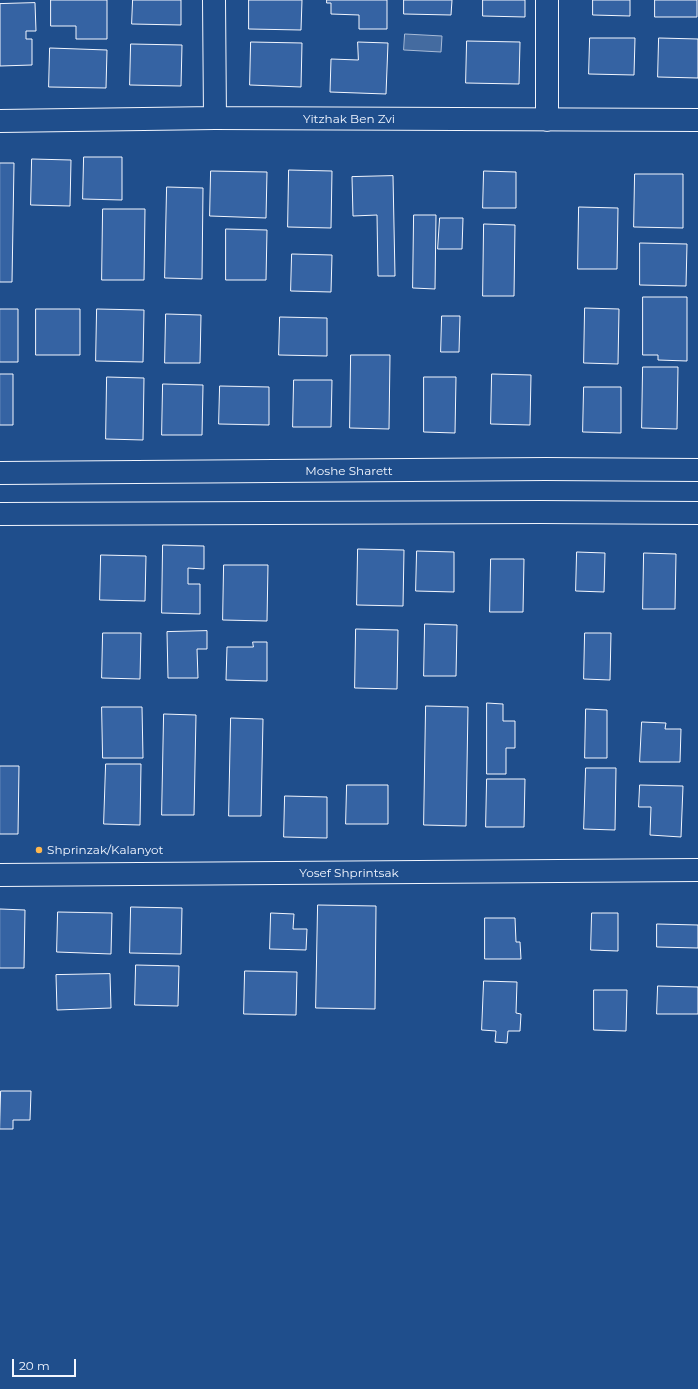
<!DOCTYPE html>
<style>
body{margin:0}
#map{position:relative;width:698px;height:1389px;overflow:hidden;background:#1f4e8c;font-family:Montserrat,sans-serif}
canvas{display:block}
.scale{position:absolute;left:12px;top:1359px;width:64px;height:18px;box-sizing:border-box;border:2px solid #f2f6ff;border-top:0;padding-left:5px;font-size:12px;line-height:14px;white-space:nowrap;color:#f2f6ff;-webkit-text-stroke:3px #1f4e8c;paint-order:stroke}
</style>
<div id="map">
<canvas width="698" height="1389"></canvas>
<div class="scale">20 m</div>
</div>
<script>
const g = document.querySelector('canvas').getContext('2d');
g.lineJoin = 'round';
function paint(path, color) { g.fillStyle = color; g.fill(path, 'evenodd'); }
function strokePath(path, color, width, dash) { g.strokeStyle = color; g.lineWidth = width; g.lineCap = dash ? 'butt' : 'round'; g.setLineDash(dash || []); g.stroke(path); }
function label(font, color, halo, rows, align = 'center') {
  g.font = font + ' Montserrat,sans-serif'; g.lineWidth = 3; g.setLineDash([]); g.textBaseline = 'middle'; g.strokeStyle = halo; g.fillStyle = color; for (const [text, x, y, turn = 0] of rows) {
    g.save(); g.translate(x, y); g.rotate((+turn || 0) * Math.PI / 180); g.textAlign = isNaN(turn) ? turn : align; if (halo) g.strokeText(text, 0, 0); g.fillText(text, 0, 0); g.restore();
  }
}
const water = new Path2D(`
 M405,34L442,36L441,52L404,50Z`);
const building = new Path2D(`
 M51,0H107V39H76V26H51Z
 M133,0H181V25L132,24Z
 M249,0H302L301,30L249,29Z
 M327,0H387V29H359V15L331,14V3H327Z
 M404,0H452L451,15L404,14Z
 M483,0H525V17L483,16Z
 M593,0H630V16L593,15Z
 M655,0H697V17H655Z
 M35,3L36,31H26V39H32V65L0,66V4Z
 M590,38H635L634,75L589,74Z
 M659,38L698,39V78L658,77Z
 M467,41L520,42L519,84L466,83Z
 M251,42L302,43L301,87L250,85Z
 M358,42L388,43L386,94L330,92L331,59L358,60Z
 M131,44L182,45L181,86L130,85Z
 M50,48L107,50L106,88L49,87Z
 M84,157H122V200L83,199Z
 M32,159L71,160L70,206L31,205Z
 M0,163H14L12,282H0Z
 M289,170L332,171L331,228L288,227Z
 M211,171L267,172L266,218L210,216Z
 M484,171L516,172V208H483Z
 M635,174H683V228L634,227Z
 M393,176L395,276H378L377,215L353,216L352,177Z
 M167,187L203,188L202,279L165,278Z
 M579,207L618,208L617,269H578Z
 M103,209H145L144,280H102Z
 M414,215H436L435,289L413,288Z
 M440,218H463L462,249H438Z
 M484,224L515,225L514,296H483Z
 M226,229L267,230L266,280H226Z
 M640,243L687,244L686,286L640,285Z
 M292,254L332,255L331,292L291,291Z
 M643,297H687V361L658,360V355H643Z
 M585,308L619,309L618,364L584,363Z
 M0,309H18V362H0Z
 M36,309H80V355H36Z
 M97,309L144,310L143,362L96,361Z
 M166,314L201,315L200,363H165Z
 M442,316H460L459,352H441Z
 M280,317L327,318V356L279,355Z
 M351,355H390L389,429L350,428Z
 M643,367H678L677,429L642,428Z
 M0,374H13V425H0Z
 M492,374L531,375L530,425L491,424Z
 M107,377L144,378L143,440L106,439Z
 M424,377H456L455,433L424,432Z
 M294,380H332L331,427H293Z
 M163,384L203,385L202,435H162Z
 M220,386L269,387V425L219,424Z
 M584,387H621V433L583,432Z
 M163,545L204,546V569L188,568V584H200V614L162,613Z
 M358,549L404,550L403,606L357,605Z
 M417,551L454,552V592L416,591Z
 M577,552L605,553L604,592L576,591Z
 M644,553L676,554L675,609H643Z
 M101,555L146,556L145,601L100,600Z
 M491,559H524L523,612H490Z
 M224,565H268L267,621L223,620Z
 M425,624L457,625L456,676H424Z
 M356,629L398,630L397,689L355,688Z
 M207,631V649H197L198,678H168L167,632Z
 M103,633H141L140,679L102,678Z
 M585,633H611L610,680L584,679Z
 M253,642H267V681L226,680L227,647H253Z
 M487,703L503,704V721H515V748H506V774H487Z
 M426,706L468,707L466,826L424,825Z
 M102,707H142L143,758H103Z
 M586,709L607,710V758H585Z
 M164,714L196,715L194,815H162Z
 M231,718L263,719L261,816H229Z
 M642,722L666,723L665,729H681L680,762H640Z
 M106,764H141L140,825L104,824Z
 M0,766H19L18,834H0Z
 M586,768H616L615,830L584,829Z
 M487,779H525L524,827H486Z
 M347,785H388V824H346Z
 M640,785L683,786L681,837L650,835L651,807H639Z
 M285,796L327,797V838L284,837Z
 M318,905L376,906L375,1009L316,1008Z
 M131,907L182,908L181,954L130,953Z
 M0,909L25,910L24,968H0Z
 M58,912L112,913L111,954L57,952Z
 M271,913L294,914L293,929H307L306,950L270,949Z
 M592,913H618V951L591,950Z
 M485,918H515L516,942H520L521,959H485Z
 M657,924L698,925V948L657,947Z
 M136,965L179,966L178,1006L135,1005Z
 M245,971L297,972L296,1015L244,1014Z
 M110,974L111,1008L57,1010L56,975Z
 M484,981L517,982L516,1013L521,1014L520,1031H508L507,1043L495,1042L496,1031L482,1030Z
 M658,986L698,987V1014H657Z
 M594,990H627L626,1031L594,1030Z
 M1,1091H31L30,1120H13V1129H0Z`);
const minor = new Path2D(`
 M214,0L215,118
 M547,120V0
 M0,121L215,118L698,120
 M0,473L546,469L698,470
 M0,514L540,512L698,513
 M0,875L698,870`);
const markers = [
 [39,850,4,"#ffb74d"]
];
const streetNames = [
 ["Yitzhak Ben Zvi",349,119],
 ["Moshe Sharett",349,471],
 ["Yosef Shprintsak",349,873]
];
const poiNames = [
 ["Shprinzak/Kalanyot",47,850]
];
paint(water, '#446ba0');
strokePath(water, '#a8bbd7', 1);
paint(building, '#3563a3');
strokePath(building, '#f2f6ff', 1);
strokePath(minor, '#f2f6ff', 24);
strokePath(minor, '#1f4e8c', 22);
for (const [x, y, r, color] of markers) { const dot = new Path2D(); dot.arc(x, y, r, 0, 2 * Math.PI); g.fillStyle = color; g.fill(dot); strokePath(dot, '#1f4e8c', 1.5); }
label('12px', '#f2f6ff', '#1f4e8c', streetNames);
label('12px', '#f2f6ff', '#1f4e8c', poiNames, 'left');
</script>
